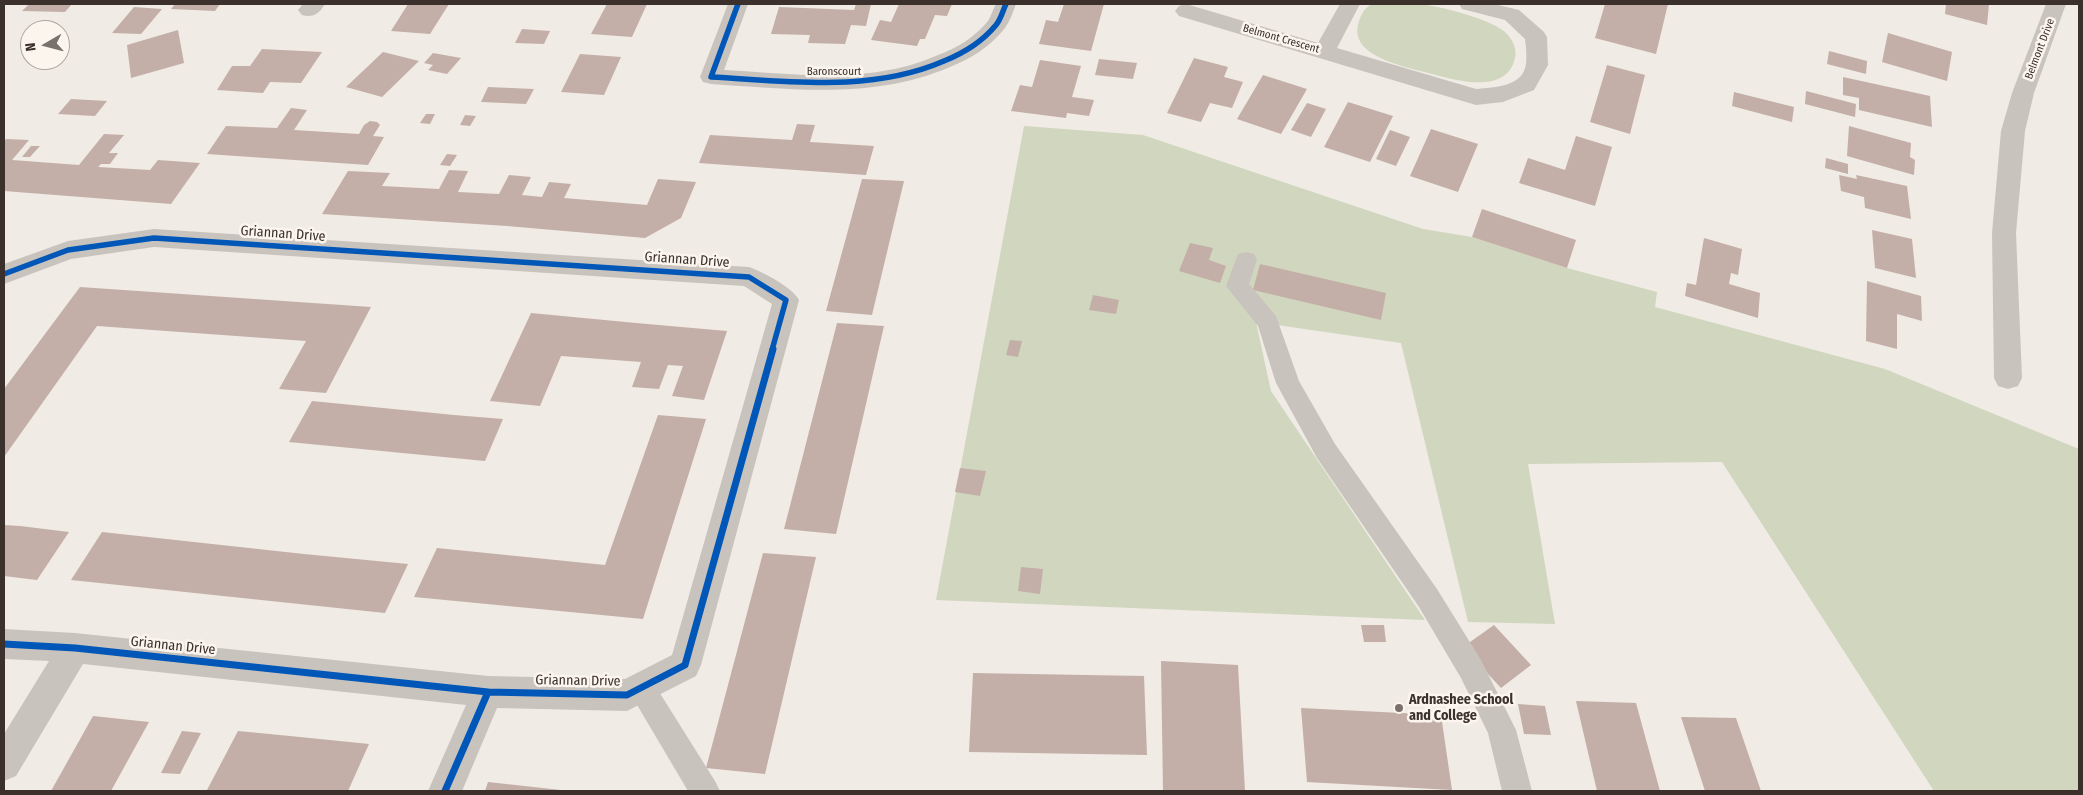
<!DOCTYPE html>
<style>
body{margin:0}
#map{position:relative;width:2083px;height:795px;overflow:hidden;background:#f0ebe5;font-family:"Fira Sans Condensed",sans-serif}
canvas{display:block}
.frame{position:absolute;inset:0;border:5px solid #3b302b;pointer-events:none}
.north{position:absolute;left:20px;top:20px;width:50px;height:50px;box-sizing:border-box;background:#fbf5ee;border:1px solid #aea6a0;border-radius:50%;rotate:262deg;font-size:14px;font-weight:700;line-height:20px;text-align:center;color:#3b302b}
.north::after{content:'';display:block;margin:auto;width:18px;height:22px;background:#7a716c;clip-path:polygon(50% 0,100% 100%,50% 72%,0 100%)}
</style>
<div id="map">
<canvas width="2083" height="795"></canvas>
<div class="frame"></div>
<div class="north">N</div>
</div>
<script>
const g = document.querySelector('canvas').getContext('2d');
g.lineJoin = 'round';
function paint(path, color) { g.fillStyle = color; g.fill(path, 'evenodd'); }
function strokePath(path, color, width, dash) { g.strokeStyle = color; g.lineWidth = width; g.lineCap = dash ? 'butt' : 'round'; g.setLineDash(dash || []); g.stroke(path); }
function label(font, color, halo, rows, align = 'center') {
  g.font = font + ' "Fira Sans Condensed",sans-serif'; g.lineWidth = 5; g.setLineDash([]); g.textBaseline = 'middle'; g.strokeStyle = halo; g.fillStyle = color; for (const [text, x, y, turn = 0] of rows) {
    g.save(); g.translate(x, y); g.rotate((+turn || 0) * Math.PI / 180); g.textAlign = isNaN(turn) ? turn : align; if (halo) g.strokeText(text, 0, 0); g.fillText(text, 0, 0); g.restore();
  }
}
const green = new Path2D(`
 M1372,4C1387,4 1403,3 1418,4C1437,5 1495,20 1507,34C1513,40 1517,50 1515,58C1507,93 1462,82 1436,75C1413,68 1350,59 1358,25C1360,16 1364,8 1372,4Z
 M1024,126L1143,135L1423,229L1472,237L1567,268L1657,292L1655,307L1885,369L2079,449V791H1934L1722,462L1528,464L1555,624L1468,622L1401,343L1256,322L1271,391L1425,620L936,600Z`);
const building = new Path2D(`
 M29,4H72L65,12L22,11Z
 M175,4H220L215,11L171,9Z
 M408,4H449L430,34L391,31Z
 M607,4H647L632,37L591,34Z
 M856,4H871L866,26L851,25L845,44L808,43L810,35L771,34L779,7L854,10Z
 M899,4H952L947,16L935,15L925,39H920L917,46L871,40L880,20L891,22Z
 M1064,4H1104L1091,51L1039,44L1046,20L1058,22Z
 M1605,4H1668L1656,54L1595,38Z
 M1946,4H1989L1987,25L1945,14Z
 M134,7L162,9L141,34L112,33Z
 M522,29L550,31L544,44L515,43Z
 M178,30L184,63L131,78L127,45Z
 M1888,33L1952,52L1947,81L1882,62Z
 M262,49L322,52L301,83L270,82L263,93L217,90L232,66H250Z
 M1829,51L1867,61L1866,74L1827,64Z
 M383,52L419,61L382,97L346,87Z
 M433,53L461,58L447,74L428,70L433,65L424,63Z
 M580,54L621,57L604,95L561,92Z
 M1194,58L1228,67L1224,77L1243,82L1232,108L1210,103L1201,122L1167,113Z
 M1099,59L1137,63L1133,79L1095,75Z
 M1040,60L1081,66L1072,97L1094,100L1089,116L1067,113L1066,118L1011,111L1020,85L1032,87Z
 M1607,65L1645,75L1630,134L1590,122Z
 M1263,75L1307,89L1281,134L1237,119Z
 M1843,77L1930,96L1932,127L1859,110V98L1843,95Z
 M488,87L534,89L526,104L481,102Z
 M1806,91L1856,104L1855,117L1805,104Z
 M1734,92L1794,107L1792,122L1732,106Z
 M71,99L107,101L95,116L58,114Z
 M1348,102L1393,116L1370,162L1324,147Z
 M1307,103L1326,109L1311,137L1291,130Z
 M291,108L307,110L294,130L359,134L364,125L370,121L377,122L380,125L373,136L384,137L368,165L207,154L226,126L277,128Z
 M426,114H435L430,124L420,123Z
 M465,115L476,116L470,126L460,125Z
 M797,124L815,125L810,142L874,146L866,175L699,163L710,135L792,140Z
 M1849,126L1911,143L1910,157L1915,160L1914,175L1847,156Z
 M1431,129L1478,144L1458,192L1410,176Z
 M1390,130L1410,137L1396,166L1376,159Z
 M104,134L124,135L109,153H118L110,164H101L98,167L150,170L158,160L200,163L171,204L4,191V142L6,139L29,140L12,160L79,165Z
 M1576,136L1612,147L1595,206L1519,183L1528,158L1565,170Z
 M31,146H40L30,157H22Z
 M447,154L457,155L450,166L440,165Z
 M1826,158L1848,164V174L1825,168Z
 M449,170L468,171L458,192L499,194L509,175L531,177L522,195L542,197L549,182L571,184L564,198L647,205L658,179L696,182L681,218L645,238L507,226L322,214L348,171L390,173L382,186L439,189Z
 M1839,175L1857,179L1856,175L1907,186L1911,219L1865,208L1864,197L1841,191Z
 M862,179L904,181L872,315L826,311Z
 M1482,209L1576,240L1567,268L1472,237Z
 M1872,230L1912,239L1916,278L1875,268Z
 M1704,238L1742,249L1738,275L1731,273L1729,284L1760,293L1758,318L1685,296L1687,283L1696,285Z
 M1190,243L1213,248L1209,260L1226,266L1220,283L1179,271Z
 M1260,264L1386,293L1381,320L1253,290Z
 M1867,281L1921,296L1922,321L1897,314V349L1866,341Z
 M80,287L269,300L371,307L326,393L279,389L306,341L97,326L4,457V389Z
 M1093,295L1119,300L1116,314L1089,310Z
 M531,313L636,323L727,331L704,400L672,396L683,366L668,365L659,389L632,387L641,362L561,356L540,406L490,401Z
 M837,323L884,326L836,534L784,529Z
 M1010,340L1022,341L1018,357L1006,355Z
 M312,401L454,415L503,419L485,461L289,442Z
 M658,415L706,419L643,619L414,597L437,548L605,565Z
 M960,468L986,471L980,496L955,492Z
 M4,525L20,526L69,532L37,580L4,576Z
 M102,532L304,554L408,564L385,613L71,580Z
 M763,553L816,557L765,774L706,768Z
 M1021,567L1043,569L1040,594L1018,591Z
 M1361,625H1384L1386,642H1364Z
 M1494,625L1531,665L1501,688L1463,647Z
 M1161,661L1238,665L1245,791H1163Z
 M973,673L1144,676L1147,755L969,752Z
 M1576,701L1636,703L1660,791H1597Z
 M1518,704L1545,706L1551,735L1524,734Z
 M1301,708L1441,715L1452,790L1307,782Z
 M93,716L149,722L111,791H51Z
 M1681,717L1736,718L1761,791H1705Z
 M182,731L201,733L180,774L161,773Z
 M238,731L290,736L369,744L348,791L207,790Z
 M488,782L561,790V791H485Z`);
const lane = new Path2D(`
 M1246,252L1254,254L1257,260L1249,284L1276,316L1299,381L1335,444L1437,589L1481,660L1516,730L1532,791H1502L1488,733L1461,678L1419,607L1317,458L1276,383L1258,326L1226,286L1238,254Z
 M641,675L651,679L715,781L720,791H688L627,688L631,679Z`);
const street = new Path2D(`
 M303,4H325C319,14 313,18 302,15L298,10Z
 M728,4H748L724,70C796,74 871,85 938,55C957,48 975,37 988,21C991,16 993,9 996,4H1016C1013,12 1010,21 1005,28C990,47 972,58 950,67C874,100 791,89 711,84L703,82L700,77Z
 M1186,4L1318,43L1340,4H1360L1337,48L1476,89C1495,87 1523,87 1526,64C1527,56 1526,47 1525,39L1505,20L1462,9L1459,4H1494L1519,10L1544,32L1547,37L1548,65L1534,90L1503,102L1476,105L1179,16L1175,11L1179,6Z
 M2046,4H2066L2034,93L2025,131L2016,233L2022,378L2018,386L2008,389L1998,386L1994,378L1992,233L2001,131L2012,93Z
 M154,229L749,267C763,272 792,287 799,300L701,665L696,676L627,711L497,708L462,791H428L466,705L83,664L16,776L4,781V734L49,661L4,659V629L75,633L488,676L625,679L672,655L772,304L744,286L154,247L71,259L4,284V264L68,241Z`);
const cyclewayFar1 = new Path2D(`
 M738,4L711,77C789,81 870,93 944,61C964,53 982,42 996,25C1001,19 1003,10 1006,4
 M4,274L68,250L154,238L749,277L786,300L772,350`);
const cycleway = new Path2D(`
 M4,644L75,648L488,692L445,791
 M488,692L627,695L685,665L773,349`);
const markers = [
 [1399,708,5,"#7a716c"]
];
const farStreetnames = [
 ["Belmont Crescent",1281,39,16],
 ["Belmont Drive",2040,49,-69],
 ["Baronscourt",834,72]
];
const streetNames = [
 ["Griannan Drive",283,234,4],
 ["Griannan Drive",687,260,4],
 ["Griannan Drive",173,646,6],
 ["Griannan Drive",578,681,1]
];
const poiNames = [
 ["Ardnashee School",1409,700],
 ["and College",1409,716]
];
paint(green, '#d1d6bf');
paint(building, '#c3afa7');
paint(lane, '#c9c3be');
paint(street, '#c9c3be');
strokePath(cyclewayFar1, '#0057b8', 5.5);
strokePath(cycleway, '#0057b8', 7);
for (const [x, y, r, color] of markers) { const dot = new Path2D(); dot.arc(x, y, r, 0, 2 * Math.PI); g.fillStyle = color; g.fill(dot); strokePath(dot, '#fbf5ee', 2); }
label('11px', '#3b302b', '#fbf5ee', farStreetnames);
label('14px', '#3b302b', '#fbf5ee', streetNames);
label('bold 14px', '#3b302b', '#fbf5ee', poiNames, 'left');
</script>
